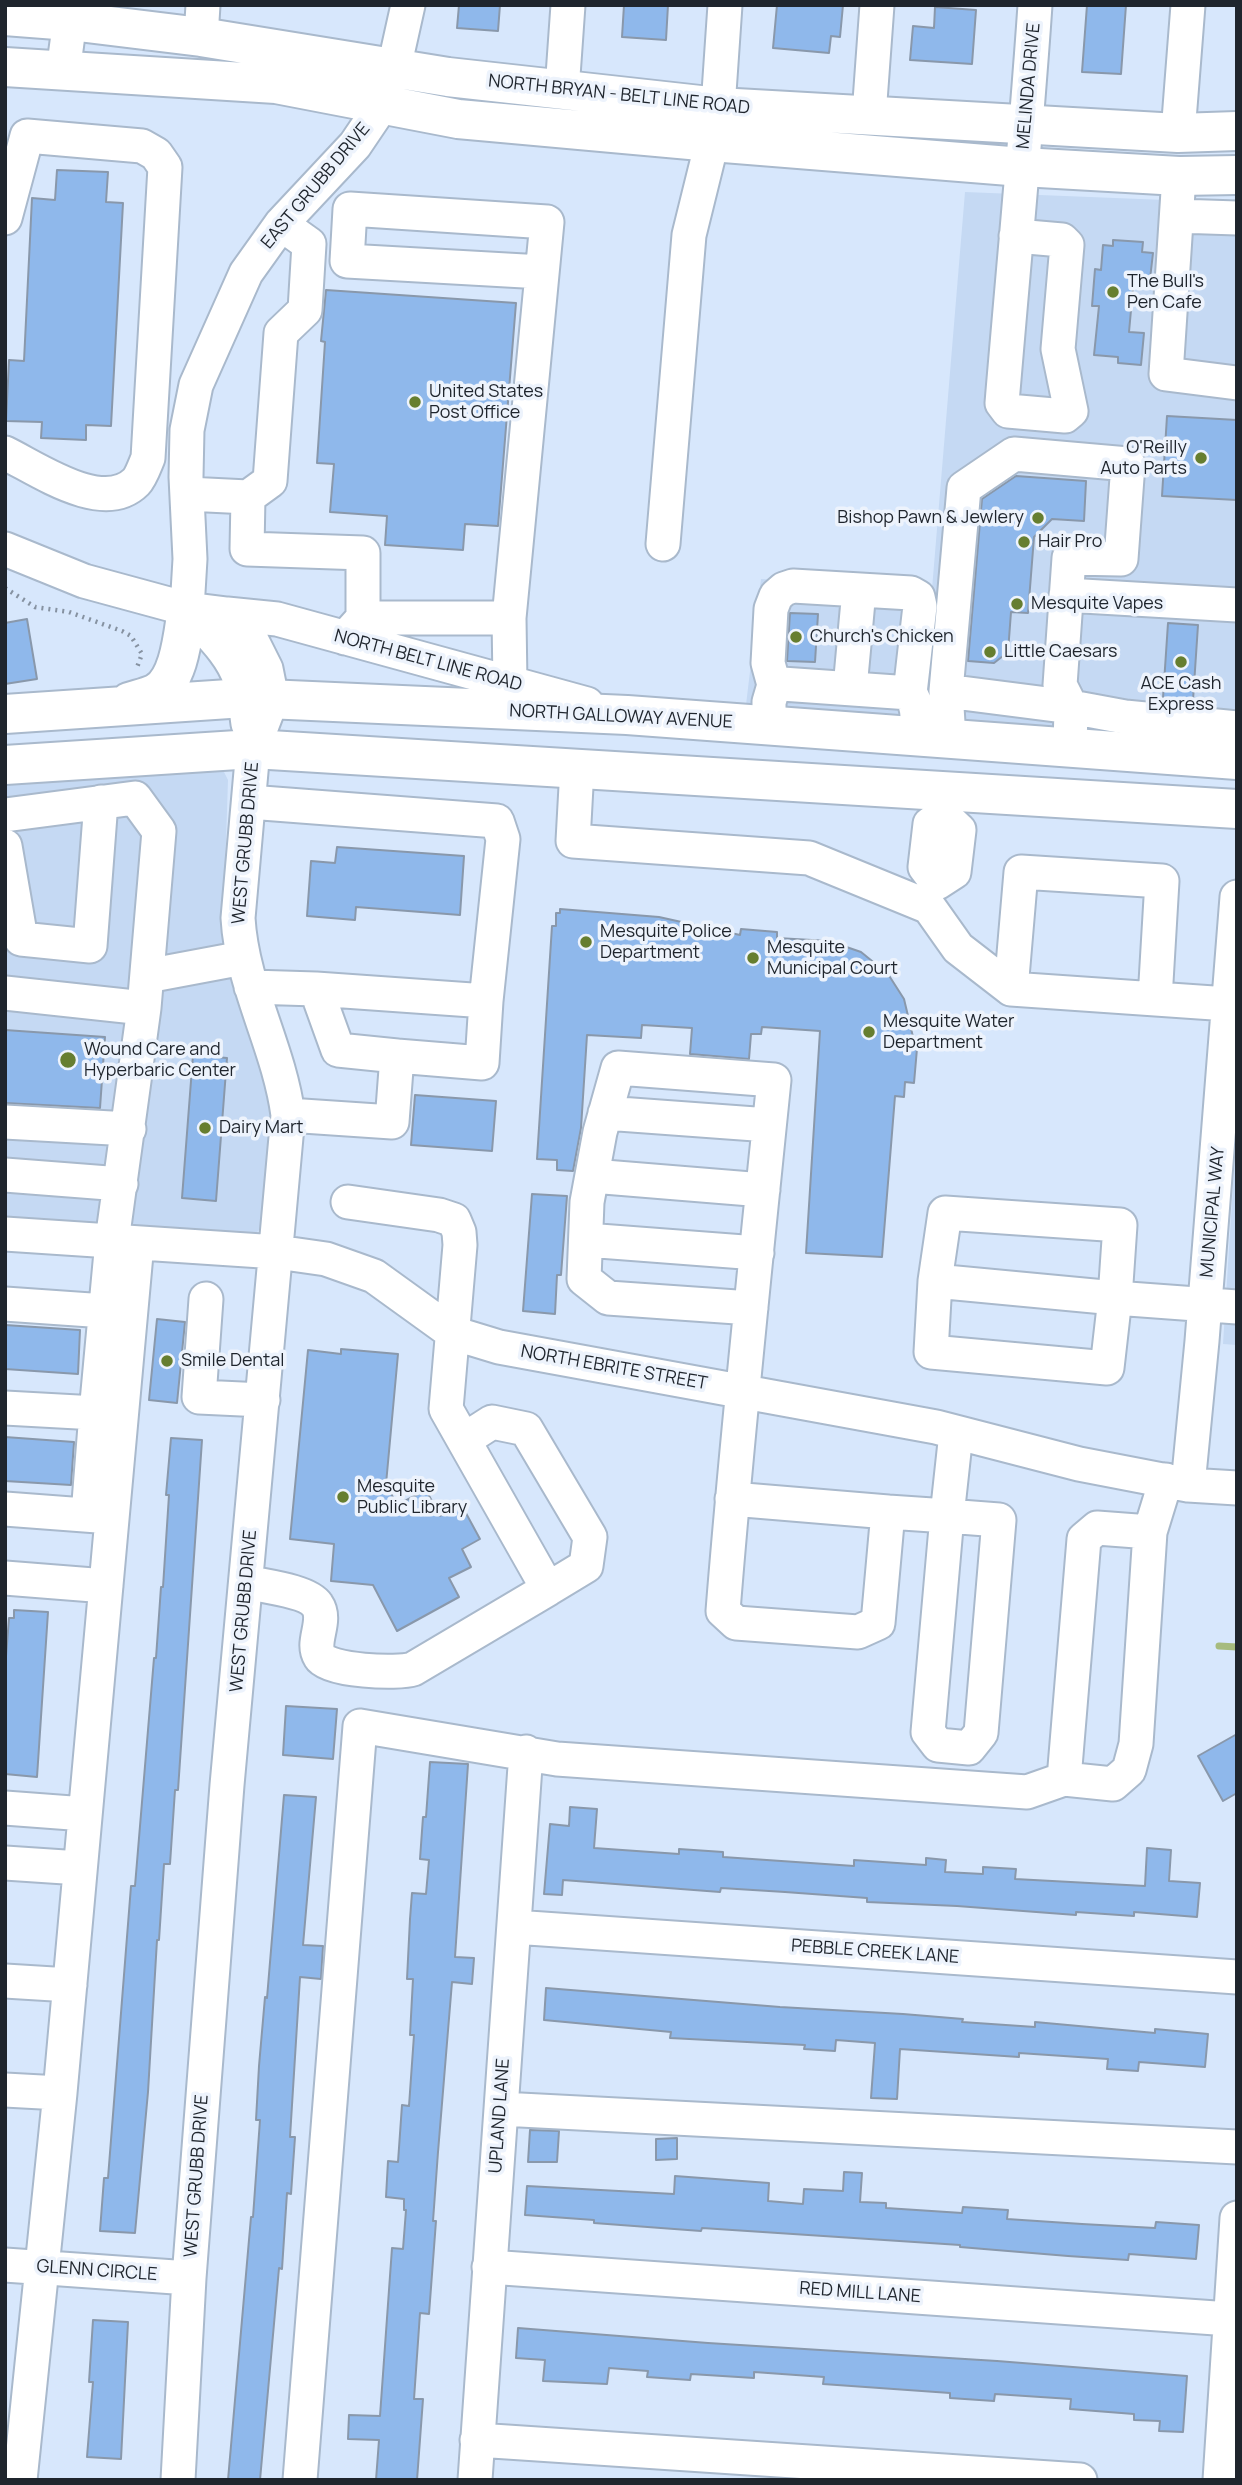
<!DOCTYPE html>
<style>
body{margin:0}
#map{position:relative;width:1242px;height:2485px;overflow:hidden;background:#d7e7fc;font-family:Manrope,sans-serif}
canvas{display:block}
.frame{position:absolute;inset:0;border:7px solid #1f252d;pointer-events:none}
</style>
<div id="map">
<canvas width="1242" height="2485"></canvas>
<div class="frame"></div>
</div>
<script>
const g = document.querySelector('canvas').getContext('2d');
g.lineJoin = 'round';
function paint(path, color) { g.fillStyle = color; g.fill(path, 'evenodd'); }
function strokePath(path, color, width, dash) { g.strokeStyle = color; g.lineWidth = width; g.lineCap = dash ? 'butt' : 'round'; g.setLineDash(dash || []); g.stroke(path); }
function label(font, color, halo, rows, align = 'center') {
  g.font = font + ' Manrope,sans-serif'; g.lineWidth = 7; g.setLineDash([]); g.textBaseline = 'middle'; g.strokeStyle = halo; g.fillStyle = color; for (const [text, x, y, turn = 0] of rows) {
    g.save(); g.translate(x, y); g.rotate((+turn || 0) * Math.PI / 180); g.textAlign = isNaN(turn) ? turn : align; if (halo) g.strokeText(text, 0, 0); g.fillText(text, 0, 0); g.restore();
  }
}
const built = new Path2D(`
 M965,192L1215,202L1237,200V741L746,705L761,579L932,589Z
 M222,768L228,780L224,903L271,1103L272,1129L266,1223L257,1232L239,1237L5,1222V783Z
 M1237,1121V1345L1223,1344Z`);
const stream = new Path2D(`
 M1219,1646L1237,1647`);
const building = new Path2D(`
 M459,5H500L498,31L457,28Z
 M624,5H668L666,40L622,37Z
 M777,5H843L840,37L831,36L829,53L773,48Z
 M1087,5H1126L1121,74L1082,72Z
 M935,7L976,10L972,64L910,60L913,26L934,28Z
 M57,170L108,172L106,202L123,203L111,426L86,425V440L41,438L42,422L6,421L9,360L24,361L32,198L55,200Z
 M1113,240L1143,242L1142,252L1153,253L1150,279L1134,277L1129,332L1144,333L1141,365L1118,363V357L1094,355L1099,306H1092L1095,269L1101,270L1103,245L1113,246Z
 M326,290L516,303L498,526L465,524L463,550L385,545L387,516L330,512L334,464L317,463L325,342L321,341Z
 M1167,416L1237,420V500L1162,496Z
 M1016,476L1086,481L1084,521L1052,519L1034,537L1028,613L1011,612L1008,652L994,663L968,661L982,499Z
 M790,613L818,614L815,662L787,661Z
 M27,619L37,679L5,684V623Z
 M1168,623L1198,625L1193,700L1163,698Z
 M337,847L464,856L460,915L356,907L355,920L307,916L311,861L335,863Z
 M560,909L659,917L740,935L741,929L777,932V938L829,941L861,952L888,974L904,999L913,1037H918L914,1083L905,1082L904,1097L895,1096L882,1257L806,1253L820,1031L762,1027L761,1034H751L749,1059L690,1054L692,1028L642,1025L641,1038L587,1035L581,1128L573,1171L557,1170V1160L537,1159L552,926H556V913H560Z
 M5,1030L105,1037L100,1108L5,1103Z
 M193,1055L227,1058L216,1201L182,1198Z
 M415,1095L496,1101L492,1151L411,1145Z
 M532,1194L567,1196L561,1275H557L555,1314L523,1311Z
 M157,1319L185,1322L177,1403L149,1400Z
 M5,1325L80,1330L78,1374L5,1369Z
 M341,1349L398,1354L386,1484L397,1505L426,1490L440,1516L461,1504L480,1539L462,1549L471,1567L449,1578L459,1597L397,1631L373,1585L331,1581L334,1544L290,1539L308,1350L341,1354Z
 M5,1437L74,1442L71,1485L5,1481Z
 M171,1438L202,1440L178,1790H175L170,1864H164L159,1940H157L148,2092L135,2233L100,2231L104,2178H108L131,1886H135L154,1658H156L161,1587H163L169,1495H166Z
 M14,1610L48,1612L37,1777L5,1774V1669L9,1618H14Z
 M286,1706L337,1709L333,1759L283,1755Z
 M1237,1734V1793L1223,1801L1198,1756Z
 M430,1762L468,1764L455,1957L474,1958L472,1984L452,1982L438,2152L433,2221H436L429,2314L420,2313L414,2399H423L417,2480H376L379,2440L348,2439L349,2415L380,2416L392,2248L403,2249L406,2210H404V2199L386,2197L388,2161L398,2162L402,2105L409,2106L414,2035H410L413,1979H407L410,1919L412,1893L426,1894L429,1860L420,1859L423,1817H426Z
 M284,1795L316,1797L303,1945L323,1946L321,1979L300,1977L290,2137H295L291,2194L287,2193L282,2269L279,2268L260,2480H228L251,2217H253L260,2120H256L259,2066L265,1997L267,1998Z
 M570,1807L597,1809L594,1848L679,1854V1849L723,1852V1857L854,1866V1860L926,1865V1858L946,1860L945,1872L983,1874V1867L1016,1869L1015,1879L1145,1886L1147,1848L1171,1850L1169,1881L1200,1883L1197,1917L1134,1912V1916L1076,1912V1915L957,1906L867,1902V1898L785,1892L721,1888L720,1892L563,1880L562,1895L544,1894L550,1824L569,1826Z
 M546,1988L780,2007L903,2014L963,2019L962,2022L1035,2027V2022L1155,2033V2029L1208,2034L1205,2067L1139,2062L1138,2071L1107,2069L1108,2059L1019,2053V2057L900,2049L897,2099L871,2098L875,2043L836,2040L835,2051L804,2049L805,2045L670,2038L671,2032L544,2020Z
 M530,2130L559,2131L557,2162H528Z
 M677,2138V2159L656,2160V2139Z
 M844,2172L862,2173L860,2202L886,2203V2208L962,2213L963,2207L1008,2210L1007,2219L1082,2224L1155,2228L1156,2222L1199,2225L1196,2259L1129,2254L1128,2260L1068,2256L960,2247V2245L702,2228L701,2231L594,2223V2220L525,2215L527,2186L674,2194L675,2176L769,2183L768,2201L803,2204L804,2189L843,2191Z
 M93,2320L128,2322L121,2459L87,2457L93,2382H89Z
 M518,2328L708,2343L997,2361L1187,2376L1183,2432L1159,2431L1160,2421L1134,2420V2414L1070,2409L1071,2399L995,2394L994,2401L950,2398V2393L823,2384L824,2377L754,2372V2378L691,2374L690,2380L647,2377L648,2371L609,2368L607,2384L543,2381L545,2360L516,2358Z`);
const path = new Path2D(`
 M5,588L35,607L69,612L122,631L131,636L142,654L136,670`);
const minor = new Path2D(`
 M201,37L203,5
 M63,72L72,5
 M562,90L568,5
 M869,115L877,5
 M1178,133L1188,5
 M1179,176L1166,374L1237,383
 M1177,216L1237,218
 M5,218L27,136L142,146L156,154L165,167L148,458C145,465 141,477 136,482C103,515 38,469 5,453
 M1016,236L1062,240L1067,245L1058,349L1071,411L1065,416L1008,411L1002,403C1013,271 1026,138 1035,5
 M187,494L248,497L270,481L281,333L305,310L309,244L281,224
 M248,497L247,549L363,553V618
 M663,544L689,235L712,142L718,107L725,5
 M5,549L84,581L187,609L227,614L240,626L253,643L266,669L272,699L253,749L238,918C242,987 279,1047 288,1115L227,1785L189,2278L178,2480
 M1066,595L1237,605
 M187,609L190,559L186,477L187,430L196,385L246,273L281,224L355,145L382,105L394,68L408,5
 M187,609C206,631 231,652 240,680C245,694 246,710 248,724
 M227,614L277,619L587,704
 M509,618L547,222L350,209L347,261L542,272
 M345,638L363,618H509L510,683
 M774,685L782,684L910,693
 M850,688L859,590
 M946,691L964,488L1014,454L1128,464L1121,559L1069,558L1060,685L1071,707L1070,748
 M769,725V702L774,685L768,663L771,609L776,596L784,589L793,586L911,593L918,597L920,606L910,693C919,706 917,721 917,736
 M949,739L946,691L1071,707L1125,717L1237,728
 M577,768L573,841L809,858L929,907L958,948L1011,989L1228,1004
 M249,802L497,821L503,839L486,1001
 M5,815L135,798L159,831L144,1008L5,993
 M943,815L959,830L954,872L937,883L925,867L930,824Z
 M5,846L21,939L90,946L101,802
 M147,976L243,958
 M251,987L316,989L338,1050L397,1056L392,1122L288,1115
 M316,989L486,1001L482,1063L397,1056
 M1011,989L1021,872L1162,881L1155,999
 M605,1113L769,1125
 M5,1122L129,1129
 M5,1175L121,1184
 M592,1176L763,1190
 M5,1234L277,1252L326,1259L374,1276L453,1333L499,1347L936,1427L1079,1464L1188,1485L1237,1488
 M586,1240L757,1253
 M935,1281L1115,1298L1120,1225L945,1213L935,1281L931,1352L1107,1368L1115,1298L1237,1307
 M206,1299L199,1397L263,1400
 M5,1304L105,1311
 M5,1408L96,1413L88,1515
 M96,1413L112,1241L144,1008
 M464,1440L492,1422L526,1429L590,1537L586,1566L548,1589
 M1188,1485L1202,1341L1237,897
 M732,1499L888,1512L878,1623L858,1632L736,1623L723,1611C737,1434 756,1257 774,1080L618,1068L600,1132L587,1202L584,1279L608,1298L751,1308
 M5,1509L111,1517
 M888,1512L947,1516L956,1433
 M947,1516L999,1520L981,1733L969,1748L938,1745L928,1732Z
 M1150,1532L1097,1528L1084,1539L1064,1779L1113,1784L1129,1770L1136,1744L1150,1532L1166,1480
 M5,1578L106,1586
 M246,1582C263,1586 308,1591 317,1605C328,1621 310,1642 320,1657C328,1671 398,1674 413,1669L548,1589L446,1409L460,1245L459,1232L454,1220L439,1215L348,1202
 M5,1808L85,1814
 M5,1863L80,1868
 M514,1927L1237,1977
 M5,1981L70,1985
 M5,2090L60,2093
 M501,2109L1237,2147
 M5,2265L189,2278
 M489,2267L1230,2319
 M477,2440L1080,2480
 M20,2480L60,2093L137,1243
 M300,2480L360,1726L557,1759L1027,1792L1064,1779
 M475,2480L526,1752
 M1220,2480L1237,2218`);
const major = new Path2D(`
 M5,16L70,21L201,37L448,77L718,107L1178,133L1237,131
 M5,67L276,84L458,119L712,142L1022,167L1179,176L1237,175
 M129,702C138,699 148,697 156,693C180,680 183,633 187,609
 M5,714L244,698L627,715L1237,760
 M5,765L253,749L1237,809`);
const markers = [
 [1113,292,7,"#667e30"],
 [415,402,7,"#667e30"],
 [1201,458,7,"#667e30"],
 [1038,518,7,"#667e30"],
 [1024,542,7,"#667e30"],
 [1017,604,7,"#667e30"],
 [796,637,7,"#667e30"],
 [990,652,7,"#667e30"],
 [1181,662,7,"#667e30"],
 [586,942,7,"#667e30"],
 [753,958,7,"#667e30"],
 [869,1032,7,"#667e30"],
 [68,1060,9,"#667e30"],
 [205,1128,7,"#667e30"],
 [167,1361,7,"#667e30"],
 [343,1497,7,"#667e30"]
];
const streetNames = [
 ["MELINDA DRIVE",1029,86,-85],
 ["NORTH BRYAN - BELT LINE ROAD",619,95,6],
 ["EAST GRUBB DRIVE",316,186,-50],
 ["NORTH BELT LINE ROAD",428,661,15],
 ["NORTH GALLOWAY AVENUE",621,717,3],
 ["WEST GRUBB DRIVE",246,843,-85],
 ["MUNICIPAL WAY",1213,1212,-85],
 ["NORTH EBRITE STREET",614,1368,10],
 ["WEST GRUBB DRIVE",244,1611,-85],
 ["PEBBLE CREEK LANE",875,1952,4],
 ["UPLAND LANE",500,2116,-86],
 ["WEST GRUBB DRIVE",197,2176,-86],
 ["GLENN CIRCLE",97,2271,4],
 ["RED MILL LANE",860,2293,4]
];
const poiNames = [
 ["The Bull's",1127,282],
 ["Pen Cafe",1127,303],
 ["United States",429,392],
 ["Post Office",429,413],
 ["O'Reilly",1187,448,"right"],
 ["Auto Parts",1187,469,"right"],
 ["Bishop Pawn & Jewlery",1024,518,"right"],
 ["Hair Pro",1038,542],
 ["Mesquite Vapes",1031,604],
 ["Church's Chicken",810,637],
 ["Little Caesars",1004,652],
 ["ACE Cash",1181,684,"center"],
 ["Express",1181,705,"center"],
 ["Mesquite Police",600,932],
 ["Department",600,953],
 ["Mesquite",767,948],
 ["Municipal Court",767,969],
 ["Mesquite Water",883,1022],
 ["Department",883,1043],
 ["Wound Care and",84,1050],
 ["Hyperbaric Center",84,1071],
 ["Dairy Mart",219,1128],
 ["Smile Dental",181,1361],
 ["Mesquite",357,1487],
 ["Public Library",357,1508]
];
paint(built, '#c5d9f3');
strokePath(stream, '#a6bb7e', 7);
paint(building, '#8fb8eb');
strokePath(building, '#8998ab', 2);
strokePath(minor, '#a9b9cc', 37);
strokePath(major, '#a9b9cc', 42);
strokePath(path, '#8692a1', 4.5, [2, 5]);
strokePath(minor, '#fff', 33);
strokePath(major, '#fff', 38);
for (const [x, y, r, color] of markers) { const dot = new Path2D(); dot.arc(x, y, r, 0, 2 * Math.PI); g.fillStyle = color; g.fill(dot); strokePath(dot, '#edf3fc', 2.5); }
label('18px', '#1f252d', '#edf3fc', streetNames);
label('18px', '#1f252d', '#edf3fc', poiNames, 'left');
</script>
